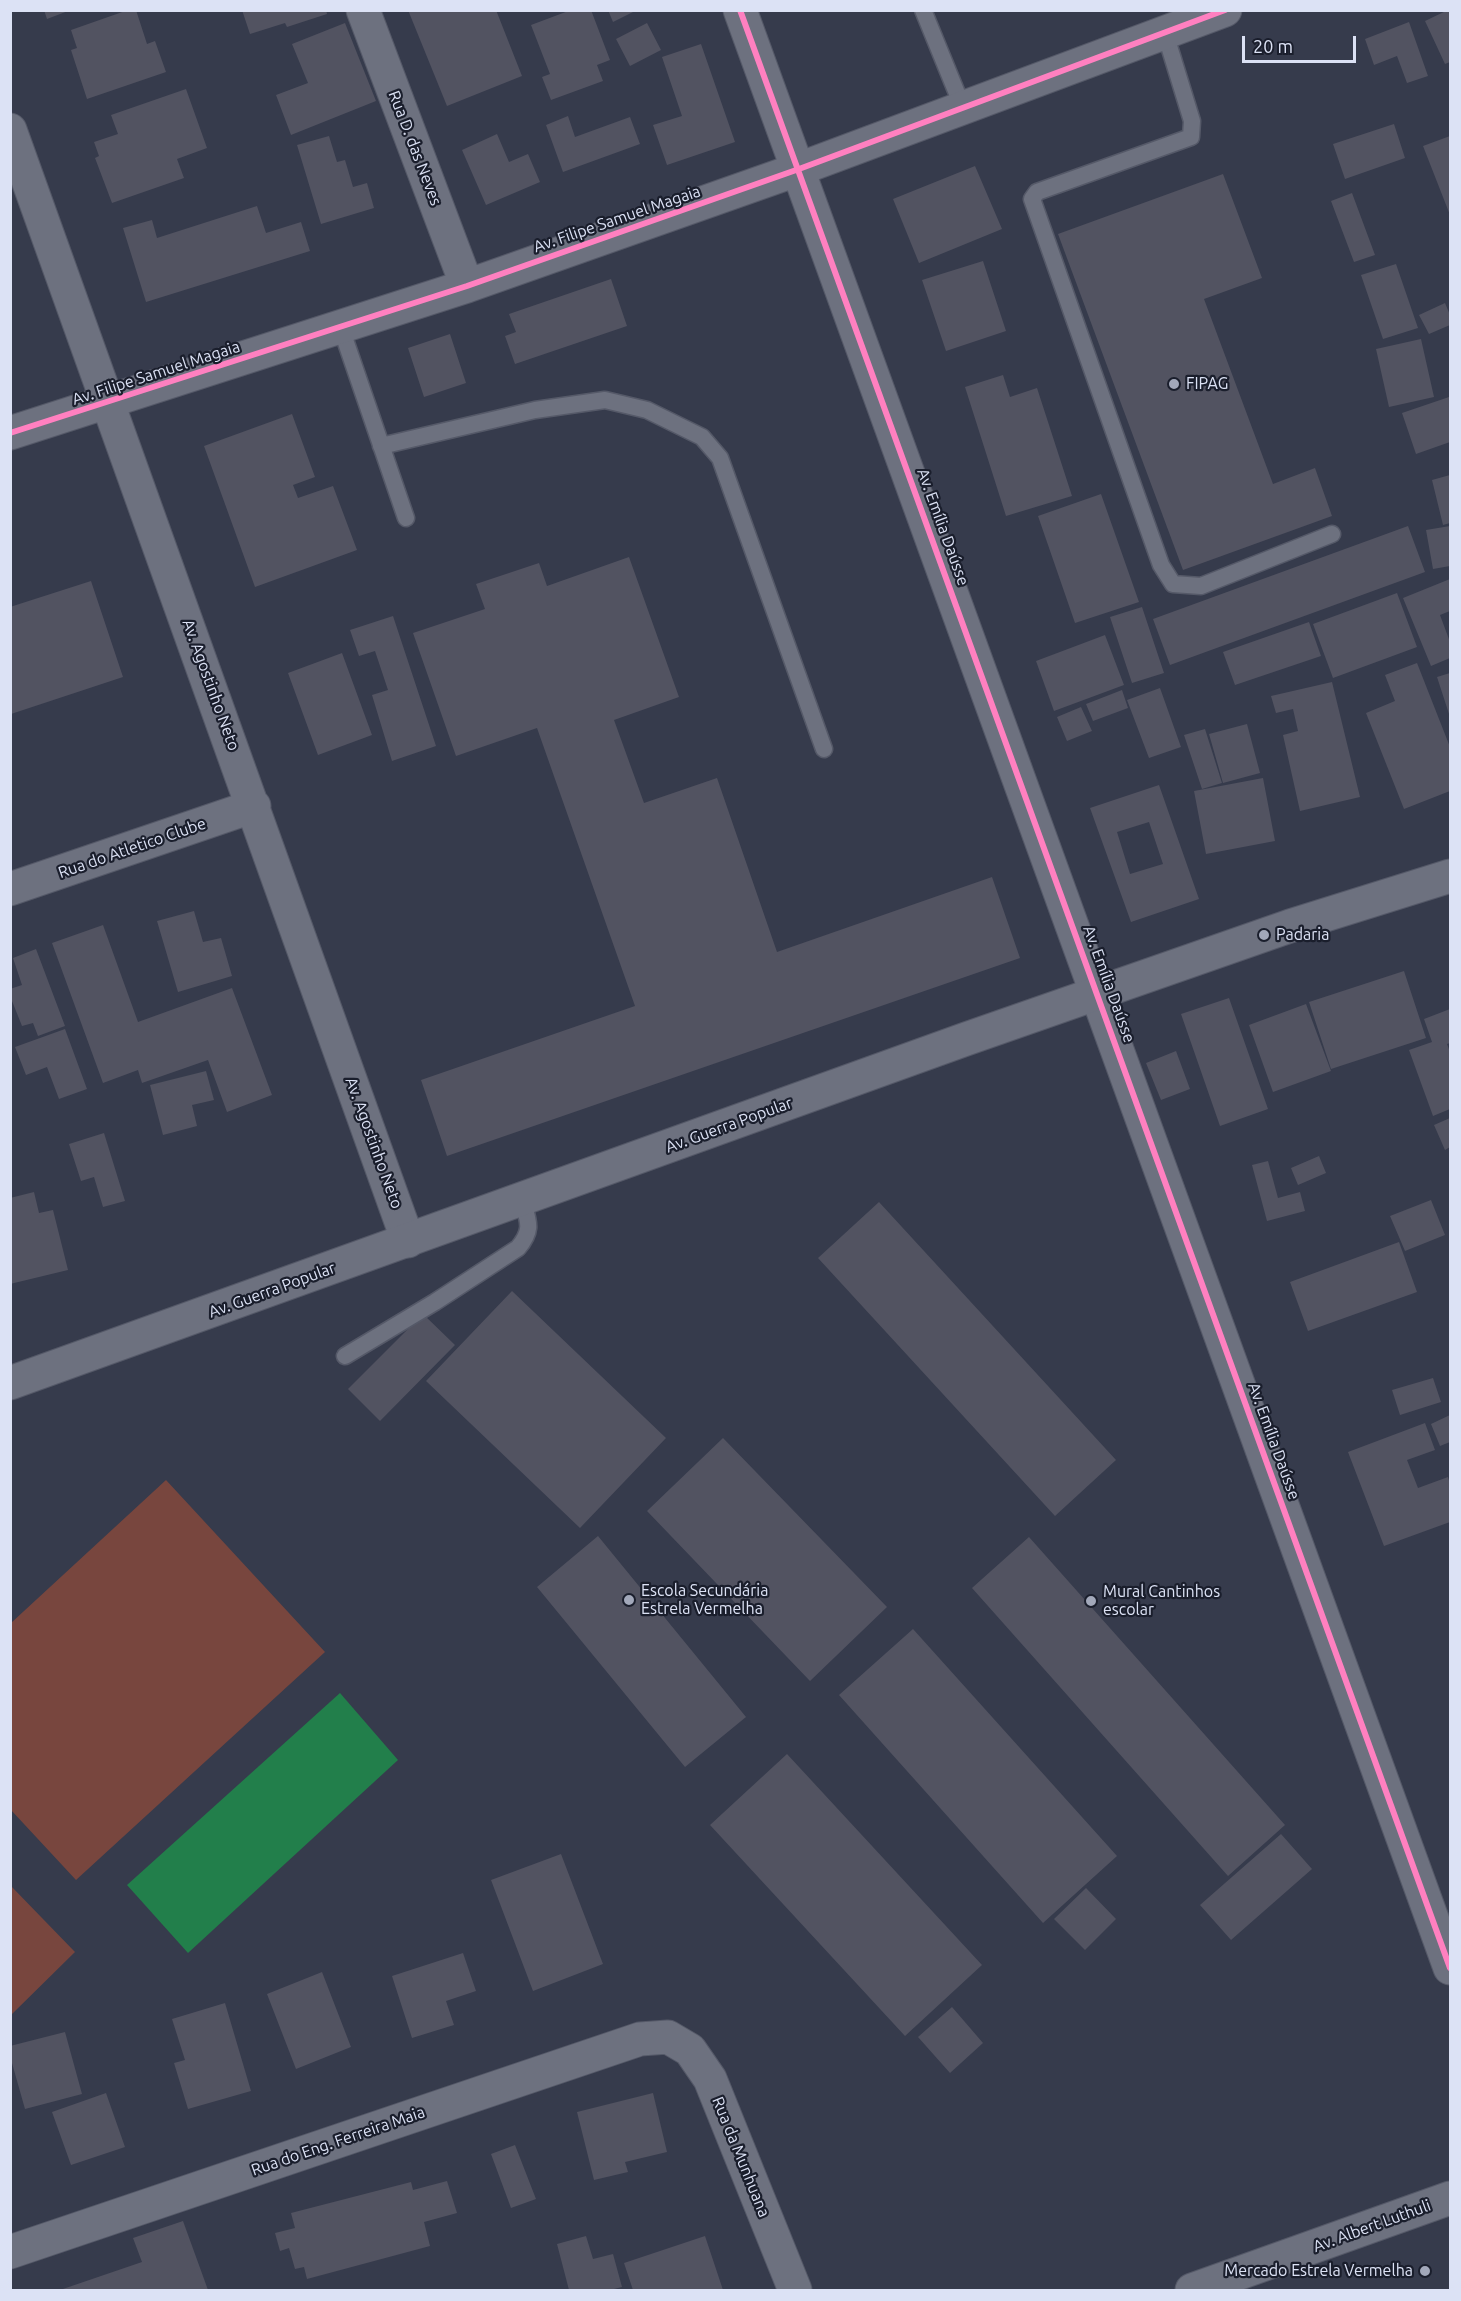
<!DOCTYPE html>
<meta charset="utf-8">
<style>
body{margin:0}
#map{position:relative;width:1461px;height:2301px;overflow:hidden;background:#363b4c;font-family:Ubuntu,sans-serif}
canvas{display:block}
.frame{position:absolute;inset:0;border:12px solid #dce2f5;pointer-events:none}
.scale{position:absolute;left:1242px;top:36px;width:114px;height:27px;box-sizing:border-box;border:3px solid #dce2f5;border-top:0;padding-left:8px;font-size:18px;line-height:21px;white-space:nowrap;color:#dce2f5;-webkit-text-stroke:4px #1a1e2c;paint-order:stroke}
</style>
<div id="map">
<canvas width="1461" height="2301"></canvas>
<div class="frame"></div>
<div class="scale">20 m</div>
</div>
<script>
const g = document.querySelector('canvas').getContext('2d');
g.lineJoin = 'round';
function paint(path, color) { g.fillStyle = color; g.fill(path, 'evenodd'); }
function strokePath(path, color, width, dash) { g.strokeStyle = color; g.lineWidth = width; g.lineCap = dash ? 'butt' : 'round'; g.setLineDash(dash || []); g.stroke(path); }
function label(font, color, halo, rows, align = 'center') {
  g.font = font + ' Ubuntu,sans-serif'; g.lineWidth = 4.5; g.setLineDash([]); g.textBaseline = 'middle'; g.strokeStyle = halo; g.fillStyle = color; for (const [text, x, y, turn = 0] of rows) {
    g.save(); g.translate(x, y); g.rotate((+turn || 0) * Math.PI / 180); g.textAlign = isNaN(turn) ? turn : align; if (halo) g.strokeText(text, 0, 0); g.fillText(text, 0, 0); g.restore();
  }
}
const green = new Path2D(`
 M166,1480L325,1652L76,1880L11,1810V1623Z
 M11,1886L75,1952L11,2015Z`);
const water = new Path2D(`
 M340,1693L398,1760L188,1953L127,1885Z`);
const building = new Path2D(`
 M44,10H68V11L47,19Z
 M128,10H136L147,44L155,41L166,72L87,99L71,50L77,48L71,30Z
 M242,10H326L327,14L287,27L285,23L250,34Z
 M408,10H496L522,76L447,106Z
 M571,10H591L610,60L597,65L603,81L551,100L542,77L550,74L531,25Z
 M608,10H637L613,22Z
 M1448,10H1450V62L1445,64L1425,21Z
 M1409,22L1428,76L1407,83L1397,56L1374,65L1365,39Z
 M345,23L376,101L291,135L276,95L308,83L292,44Z
 M647,23L661,50L630,66L616,39Z
 M701,44L735,142L667,165L653,125L682,116L662,57Z
 M186,89L207,148L177,159L184,178L112,203L95,158L99,156L94,142L118,134L111,115Z
 M568,116L575,137L630,117L640,144L563,172L546,125Z
 M1394,124L1405,158L1345,179L1333,144Z
 M497,134L509,162L528,154L540,182L486,205L462,150Z
 M329,136L337,162L345,160L353,187L367,183L374,208L321,224L297,145Z
 M1450,136V215L1423,146Z
 M975,166L1002,229L919,263L893,199Z
 M1223,174L1262,278L1204,299L1273,484L1315,468L1332,516L1183,570L1058,234Z
 M1352,193L1375,255L1354,262L1331,201Z
 M257,206L266,233L301,222L310,251L146,302L123,228L152,220L157,238Z
 M983,261L1006,331L946,351L922,280Z
 M1396,264L1418,328L1383,339L1361,275Z
 M611,279L627,326L515,364L505,336L516,332L509,314Z
 M1445,303L1450,315V325L1429,334L1419,315Z
 M450,334L466,383L424,397L408,348Z
 M1421,339L1434,397L1389,407L1376,349Z
 M1003,375L1010,397L1037,388L1072,496L1006,516L965,387Z
 M1449,397L1450,442L1416,454L1402,413Z
 M292,414L315,477L293,485L298,498L333,486L357,550L255,587L204,446Z
 M1450,475V523L1443,525L1432,480Z
 M1101,494L1139,602L1075,623L1038,516Z
 M1408,526L1425,572L1170,665L1153,619Z
 M1450,526V566L1433,569L1426,530Z
 M629,557L679,697L614,720L644,803L717,778L777,952L992,877L1020,958L447,1156L421,1080L635,1006L537,728L456,756L413,633L485,609L476,584L539,563L547,586Z
 M1450,579V611L1440,615L1450,642V658L1431,666L1403,598Z
 M91,581L123,677L11,714L10,607Z
 M1397,593L1417,647L1333,678L1313,624Z
 M1142,607L1164,673L1132,683L1110,617Z
 M393,616L436,746L392,761L372,695L388,690L375,651L359,656L350,630Z
 M1309,622L1321,656L1235,685L1223,652Z
 M1105,635L1124,685L1054,711L1036,661Z
 M342,653L372,735L318,755L288,673Z
 M1417,663L1450,747V791L1404,809L1366,713L1395,701L1385,675Z
 M1450,673V717L1437,677Z
 M1332,682L1360,797L1300,811L1283,735L1298,731L1293,709L1276,713L1271,696Z
 M1160,688L1181,747L1149,758L1127,700Z
 M1122,690L1128,708L1093,721L1086,704Z
 M1081,707L1092,731L1067,741L1057,717Z
 M1247,724L1260,773L1223,783L1209,734Z
 M1205,729L1222,783L1202,789L1184,735Z
 M1263,778L1275,841L1206,854L1194,791Z
 M1159,785L1199,899L1131,922L1090,808ZM1149,822L1163,864L1130,874L1117,832Z
 M194,911L203,942L221,938L232,976L178,992L157,921Z
 M103,925L138,1022L232,988L272,1095L227,1112L208,1060L142,1083L138,1070L103,1083L52,943Z
 M36,949L65,1026L38,1036L33,1023L22,1026L10,996V989L22,985L13,958Z
 M1404,971L1426,1038L1331,1069L1309,1002Z
 M1229,998L1268,1109L1220,1126L1181,1014Z
 M1306,1004L1331,1071L1273,1092L1249,1025Z
 M1450,1009V1043L1447,1044L1450,1052V1109L1433,1116L1409,1050L1432,1042L1424,1019Z
 M65,1029L87,1089L59,1099L47,1067L26,1075L15,1047Z
 M1176,1051L1190,1089L1161,1100L1146,1063Z
 M206,1071L214,1100L192,1105L197,1126L163,1135L150,1085Z
 M1450,1118V1147L1445,1150L1434,1125Z
 M104,1133L125,1201L103,1207L94,1177L81,1181L69,1144Z
 M1319,1156L1326,1173L1298,1185L1291,1168Z
 M1268,1161L1278,1198L1300,1192L1305,1211L1267,1221L1252,1165Z
 M34,1192L39,1213L53,1210L68,1270L10,1284V1198Z
 M1431,1200L1445,1235L1405,1251L1390,1216Z
 M879,1202L1116,1460L1055,1516L818,1258Z
 M1399,1242L1417,1292L1308,1331L1290,1282Z
 M512,1291L666,1438L580,1528L426,1381Z
 M423,1314L455,1345L380,1421L348,1389Z
 M1433,1378L1441,1402L1400,1415L1392,1390Z
 M1450,1415V1442L1440,1446L1431,1424Z
 M1425,1423L1435,1450L1407,1460L1418,1488L1448,1477L1450,1484V1522L1384,1546L1348,1452Z
 M723,1438L887,1607L810,1681L647,1511Z
 M598,1536L746,1717L685,1767L537,1587Z
 M1029,1537L1285,1825L1228,1876L972,1588Z
 M913,1629L1117,1856L1043,1923L839,1695Z
 M787,1754L982,1965L905,2036L710,1825Z
 M1281,1834L1312,1869L1231,1940L1200,1905Z
 M561,1854L603,1964L533,1991L491,1880Z
 M1086,1888L1116,1919L1085,1950L1054,1919Z
 M463,1953L476,1991L446,2001L454,2025L412,2038L392,1976Z
 M322,1972L351,2047L296,2069L267,1994Z
 M225,2003L251,2091L188,2109L174,2063L185,2060L172,2019Z
 M952,2007L983,2043L950,2073L918,2037Z
 M65,2032L82,2094L25,2109L10,2056V2046Z
 M106,2093L125,2147L71,2165L52,2112Z
 M653,2093L667,2152L625,2162L628,2172L594,2180L577,2112Z
 M515,2145L536,2199L511,2208L491,2154Z
 M447,2181L457,2213L424,2222L430,2246L307,2279L304,2267L295,2269L289,2248L280,2251L275,2233L295,2228L291,2213L411,2182L413,2190Z
 M183,2221L208,2290H60L142,2262L133,2238Z
 M586,2236L593,2259L613,2254L622,2287L610,2290H569L557,2244Z
 M705,2236L723,2290H633L624,2263Z`);
const service = new Path2D(`
 M923,10L963,108
 M1165,33L1192,121L1191,137L1037,192L1032,199L1161,565L1173,584L1201,586L1332,534
 M341,328L406,518
 M381,446L535,410L605,400L647,410L702,437L720,458L824,749
 M345,1356L435,1302L518,1248C534,1229 528,1221 522,1199`);
const minor = new Path2D(`
 M363,10L467,286
 M740,10L1450,1968
 M10,130L408,1241
 M10,433L467,286L799,169L1225,10
 M10,889L254,806
 M10,2252L640,2039L668,2037L690,2050L710,2079L795,2290`);
const tertiary = new Path2D(`
 M1192,2290L1450,2198`);
const secondary = new Path2D(`
 M10,1383L966,1039L1290,926L1450,876`);
const cycleway = new Path2D(`
 M740,10L1450,1968
 M10,433L467,286L799,169L1225,10`);
const markers = [
 [1174,384,6,"#a2a8ba"],
 [1264,935,6,"#a2a8ba"],
 [629,1600,6,"#a2a8ba"],
 [1091,1601,6,"#a2a8ba"],
 [1425,2271,6,"#a2a8ba"]
];
const streetNames = [
 ["Rua D. das Neves",415,148,69],
 ["Av. Filipe Samuel Magaia",617,219,-19],
 ["Av. Filipe Samuel Magaia",156,373,-18],
 ["Av. Emília Daússe",943,527,70],
 ["Av. Agostinho Neto",211,685,70],
 ["Rua do Atletico Clube",132,848,-19],
 ["Av. Emília Daússe",1109,984,70],
 ["Av. Guerra Popular",729,1125,-20],
 ["Av. Agostinho Neto",374,1143,70],
 ["Av. Guerra Popular",272,1290,-20],
 ["Av. Emília Daússe",1274,1441,70],
 ["Rua do Eng. Ferreira Maia",338,2141,-19],
 ["Rua da Munhuana",741,2157,68],
 ["Av. Albert Luthuli",1372,2226,-20]
];
const poiNames = [
 ["FIPAG",1186,384],
 ["Padaria",1276,935],
 ["Escola Secundária",641,1591],
 ["Estrela Vermelha",641,1609],
 ["Mural Cantinhos",1103,1592],
 ["escolar",1103,1610],
 ["Mercado Estrela Vermelha",1413,2271,"right"]
];
paint(green, '#78463e');
paint(water, '#227f4b');
paint(building, '#525361');
strokePath(service, '#555968', 19);
strokePath(minor, '#555968', 35);
strokePath(tertiary, '#555968', 35);
strokePath(secondary, '#555968', 35);
strokePath(service, '#6d717f', 16);
strokePath(minor, '#6d717f', 33);
strokePath(tertiary, '#6d717f', 33);
strokePath(secondary, '#6d717f', 33);
strokePath(cycleway, '#ff80c0', 6);
for (const [x, y, r, color] of markers) { const dot = new Path2D(); dot.arc(x, y, r, 0, 2 * Math.PI); g.fillStyle = color; g.fill(dot); strokePath(dot, '#1a1e2c', 2); }
label('16px', '#dce2f5', '#1a1e2c', streetNames);
label('16px', '#dce2f5', '#1a1e2c', poiNames, 'left');
</script>
